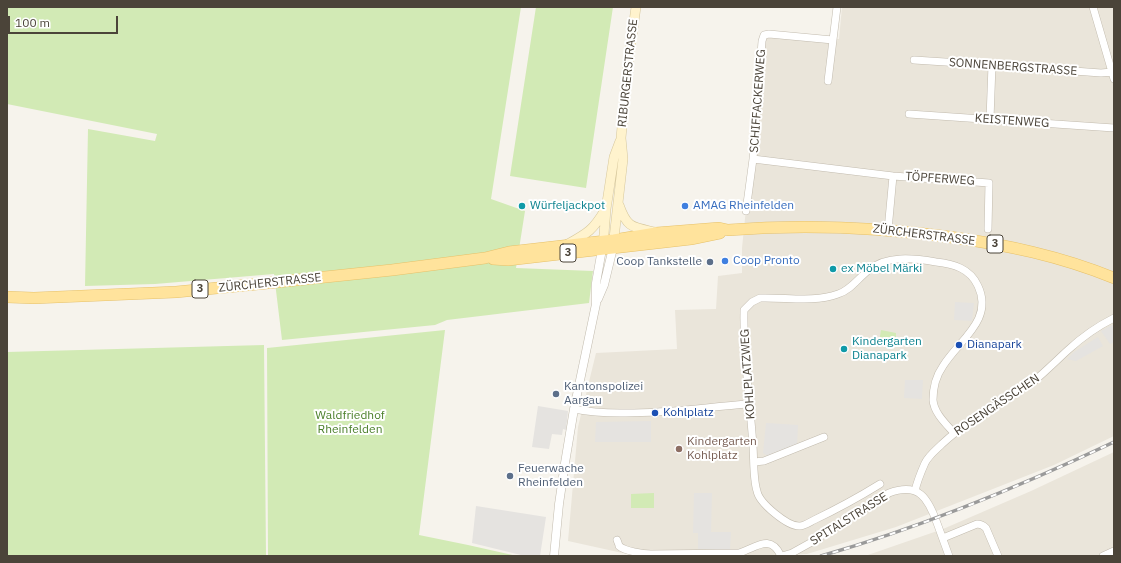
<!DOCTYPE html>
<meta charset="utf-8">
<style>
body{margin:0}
#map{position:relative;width:1121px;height:563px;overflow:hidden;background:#f6f3ec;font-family:"IBM Plex Sans",sans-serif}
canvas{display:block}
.frame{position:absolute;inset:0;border:8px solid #4b4439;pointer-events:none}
.scale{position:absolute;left:8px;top:16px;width:110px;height:18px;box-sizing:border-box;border:2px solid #4b4439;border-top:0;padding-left:5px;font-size:12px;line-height:14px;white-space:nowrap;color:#4b4439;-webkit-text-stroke:3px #fff;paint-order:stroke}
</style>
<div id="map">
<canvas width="1121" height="563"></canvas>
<div class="frame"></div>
<div class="scale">100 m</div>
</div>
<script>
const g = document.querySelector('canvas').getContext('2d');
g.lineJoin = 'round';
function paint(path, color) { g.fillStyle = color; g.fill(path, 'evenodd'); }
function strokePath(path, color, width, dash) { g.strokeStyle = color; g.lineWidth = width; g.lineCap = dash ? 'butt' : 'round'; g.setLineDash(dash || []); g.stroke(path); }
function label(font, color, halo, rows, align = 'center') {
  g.font = font + ' "IBM Plex Sans",sans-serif'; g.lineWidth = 4; g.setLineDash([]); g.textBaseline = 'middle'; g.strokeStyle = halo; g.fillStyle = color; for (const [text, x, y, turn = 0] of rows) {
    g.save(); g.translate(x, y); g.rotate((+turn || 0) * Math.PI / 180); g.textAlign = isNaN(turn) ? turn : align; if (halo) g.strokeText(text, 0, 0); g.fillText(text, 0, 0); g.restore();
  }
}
const residential = new Path2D(`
 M842,7H1114V436L1054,465L896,527L807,554L735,556H636L568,541L578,427L596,353L677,349L675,310L716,309L718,276L742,273V248L764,32L839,39Z
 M1114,452V556H865L943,529L1031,491Z`);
const green = new Path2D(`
 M7,7H521L491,199L525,211L516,268L593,271L589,303L447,320L435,325L282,340L274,274L155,284L85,286L88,129L155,141L157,134L7,104Z
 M536,7H613L586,188L510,176Z
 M445,330L419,535L468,545L517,556H268L267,348Z
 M881,330L896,333V343L879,342Z
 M264,345L266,556H7V352Z
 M654,493V508H631V494Z`);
const parking = new Path2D(`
 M955,302L974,303L972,321L954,320Z
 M1114,324V342L1110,344L1101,331Z
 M1098,337L1103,346L1076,361L1067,359L1074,352Z
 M905,380H923L922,399L904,398Z
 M538,406L568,411L566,430L563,429L562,435L552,434L549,449L532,447Z
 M651,421V442H595L596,422Z
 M766,423L798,425L797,447L769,457L763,453Z
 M694,493H712L711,532H731L730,550L698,549V533H693Z
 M476,506L546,517L540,556H525L472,543Z`);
const minor = new Path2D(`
 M1093,7L1114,79
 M914,60L992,65L1101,73L1112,72
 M828,81L837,7
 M909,114L1114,128
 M990,119L992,65
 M753,159L893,176L989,183L988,229
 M746,211L753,159L762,41L764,35L769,34L833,40
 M888,230L893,176
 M574,409C589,412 605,413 620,413C663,414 706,407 749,404
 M754,462L764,461L824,437
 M880,484C859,497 837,509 814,520C810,522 804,526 800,526C788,527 759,503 757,491C753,479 754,459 753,446C750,401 743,355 744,310L752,302L760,298C786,297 813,303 838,294C851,290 858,278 869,270C886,255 914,258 936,262C953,264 970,268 978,286C994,320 959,340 943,366C936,376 933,389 933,400C934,413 946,424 954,433
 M915,491C917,482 921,472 925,463C929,455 936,450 942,444C969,419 1002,402 1033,382C1045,372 1056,361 1068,350C1081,338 1098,326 1114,318
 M943,538L977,524C981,524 983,525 986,528L998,556
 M617,540C617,540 619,545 619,546C625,551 643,554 651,554L739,553C756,548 770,533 781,556
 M782,556L792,553L810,543L889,493C919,482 928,498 937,523C941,534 945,545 949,556
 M1103,556L1114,551`);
const tertiary = new Path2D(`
 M598,299L604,285L613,248
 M554,556L559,504L565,463L574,409L596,304V283L602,249`);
const secondary = new Path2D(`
 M619,205C627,228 632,227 655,232
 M568,244C588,233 593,230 605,210
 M603,247L606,209L614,157L620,141
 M613,247L623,159L621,138L627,72L636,7`);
const primary = new Path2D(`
 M493,259L508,260L691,239L720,233
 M7,297L34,298L176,292L268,283L392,270L485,258L509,252L614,240L656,233L719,228L728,230C803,224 876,227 950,237C1007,245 1060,256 1114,278`);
const rail = new Path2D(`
 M821,556C922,527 1019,487 1114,442`);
const markers = [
 [522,206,4,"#0f9aa8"],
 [685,206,4,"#3f7fe0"],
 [725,261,4,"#3f7fe0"],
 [710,262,4,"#5c6f8a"],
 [833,269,4,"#0f9aa8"],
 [959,345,4,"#1a4fb4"],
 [844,349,4,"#0f9aa8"],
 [556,394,4,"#5c6f8a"],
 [655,413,4,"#1a4fb4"],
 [679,449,4,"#8d6e63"],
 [510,476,4,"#5c6f8a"]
];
const shields = [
 [995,244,16],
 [568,253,16],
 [200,289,16]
];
const shieldNames = [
 ["3",995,244],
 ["3",568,253],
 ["3",200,289]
];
const streetNames = [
 ["SONNENBERGSTRASSE",1013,67,4],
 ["RIBURGERSTRASSE",628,73,-84],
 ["SCHIFFACKERWEG",758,101,-86],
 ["KEISTENWEG",1012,121,4],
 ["TÖPFERWEG",940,179,4],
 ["ZÜRCHERSTRASSE",924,235,7],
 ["ZÜRCHERSTRASSE",270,283,-6],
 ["KOHLPLATZWEG",748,374,-94],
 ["ROSENGÄSSCHEN",997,405,-34],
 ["SPITALSTRASSE",849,519,-32]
];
const cultureNames = [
 ["Würfeljackpot",530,206],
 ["ex Möbel Märki",841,269],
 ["Kindergarten",852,342],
 ["Dianapark",852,356]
];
const shopNames = [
 ["AMAG Rheinfelden",693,206],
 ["Coop Pronto",733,261]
];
const serviceNames = [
 ["Coop Tankstelle",702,262,"right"],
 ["Kantonspolizei",564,387],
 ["Aargau",564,401],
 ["Feuerwache",518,469],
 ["Rheinfelden",518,483]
];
const transitNames = [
 ["Dianapark",967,345],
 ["Kohlplatz",663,413]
];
const parkNames = [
 ["Waldfriedhof",350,416],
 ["Rheinfelden",350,430]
];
const educationNames = [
 ["Kindergarten",687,442],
 ["Kohlplatz",687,456]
];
paint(residential, '#eae5da');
paint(green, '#d2eab5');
paint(parking, '#e5e3e0');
strokePath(minor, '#c2bbae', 8);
strokePath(tertiary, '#c2bbae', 9);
strokePath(secondary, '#d6c79b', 10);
strokePath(primary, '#e6c16a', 12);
strokePath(minor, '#fff', 7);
strokePath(tertiary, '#fff', 8);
strokePath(secondary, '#fff3cd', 9);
strokePath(primary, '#ffe39c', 11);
strokePath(rail, '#9a9a9a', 3.5);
strokePath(rail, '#fff', 2, [6]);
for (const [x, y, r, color] of markers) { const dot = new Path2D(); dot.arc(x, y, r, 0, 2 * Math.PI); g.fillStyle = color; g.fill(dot); strokePath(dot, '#fff', 1.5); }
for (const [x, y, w] of shields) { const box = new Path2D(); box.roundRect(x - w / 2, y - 9, w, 18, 3); g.fillStyle = '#fff'; g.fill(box); strokePath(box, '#4b4439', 1); }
label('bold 11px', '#4b4439', null, shieldNames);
label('12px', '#4b4439', '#fff', streetNames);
label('12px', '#0d838f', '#fff', cultureNames, 'left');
label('12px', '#366cbe', '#fff', shopNames, 'left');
label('12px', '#4e5e75', '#fff', serviceNames, 'left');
label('12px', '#164399', '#fff', transitNames, 'left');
label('12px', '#4a7f2a', '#fff', parkNames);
label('12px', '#785e54', '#fff', educationNames, 'left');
</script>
